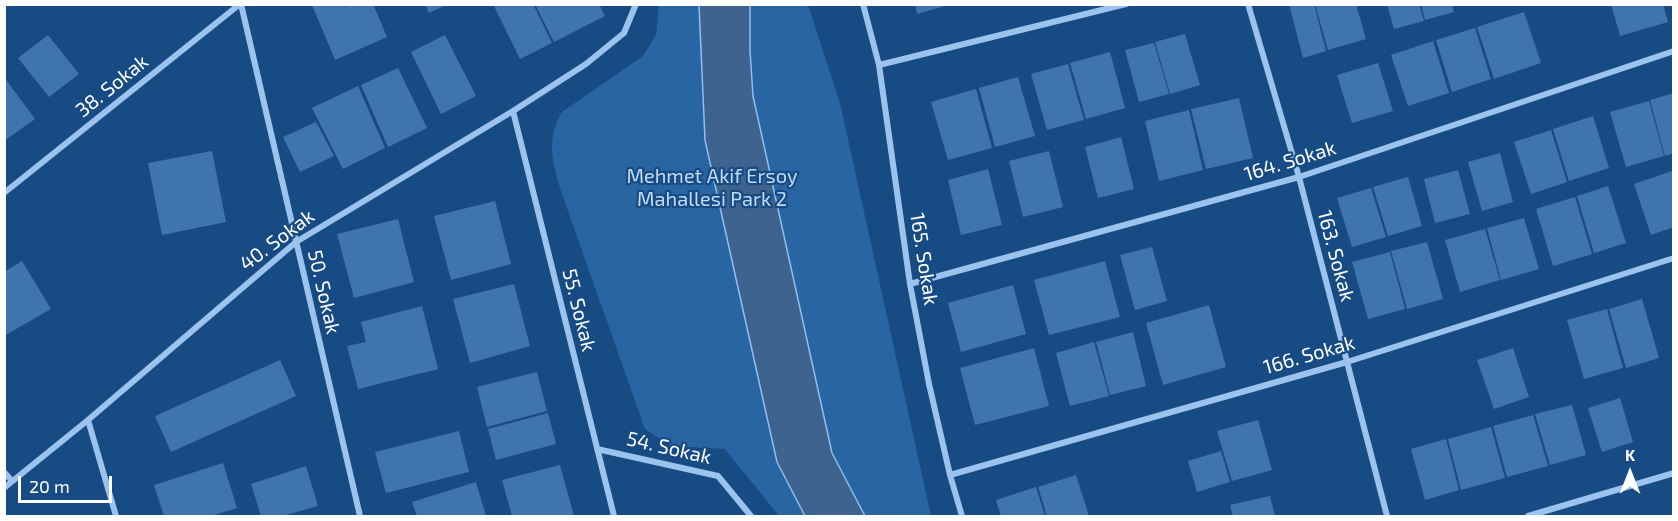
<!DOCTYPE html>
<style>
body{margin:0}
#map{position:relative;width:1678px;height:521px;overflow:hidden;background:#174b84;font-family:"Exo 2",sans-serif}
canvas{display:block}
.frame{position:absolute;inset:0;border:6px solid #fff;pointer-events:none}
.north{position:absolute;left:1600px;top:443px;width:60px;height:60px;-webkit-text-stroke:4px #174b84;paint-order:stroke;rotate:0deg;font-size:16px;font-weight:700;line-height:24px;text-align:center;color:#fff}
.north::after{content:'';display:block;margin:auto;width:21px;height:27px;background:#fff;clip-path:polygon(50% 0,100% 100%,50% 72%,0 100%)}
.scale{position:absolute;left:18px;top:476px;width:94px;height:27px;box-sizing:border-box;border:3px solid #fff;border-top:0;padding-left:8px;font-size:18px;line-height:21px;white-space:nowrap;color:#fff;-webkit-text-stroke:4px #174b84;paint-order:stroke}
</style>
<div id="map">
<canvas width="1678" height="521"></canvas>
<div class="frame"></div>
<div class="north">K</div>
<div class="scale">20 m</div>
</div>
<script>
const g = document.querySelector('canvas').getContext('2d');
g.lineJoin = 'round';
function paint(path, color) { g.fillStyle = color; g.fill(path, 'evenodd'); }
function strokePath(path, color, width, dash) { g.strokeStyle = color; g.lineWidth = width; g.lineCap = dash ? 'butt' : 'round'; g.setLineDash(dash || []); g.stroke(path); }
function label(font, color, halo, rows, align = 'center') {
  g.font = font + ' "Exo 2",sans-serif'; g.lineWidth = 4.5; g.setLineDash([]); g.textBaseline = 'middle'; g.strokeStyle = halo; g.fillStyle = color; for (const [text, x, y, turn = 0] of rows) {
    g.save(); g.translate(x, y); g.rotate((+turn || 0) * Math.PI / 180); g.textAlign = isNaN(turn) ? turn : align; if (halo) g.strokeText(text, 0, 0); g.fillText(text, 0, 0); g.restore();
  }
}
const green = new Path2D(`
 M659,5H808L840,103L931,516H779L725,449L671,446L645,429L562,194C553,164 545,141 562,112L643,56L656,35Z`);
const water = new Path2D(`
 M699,5H750V51L753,96L832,453L865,516H805L777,462L705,140Z`);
const building = new Path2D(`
 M313,4H344L345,7L352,4H373L387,37L335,60L312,5Z
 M425,4H448L429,13Z
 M493,4H533L552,43L520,59Z
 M535,4H599L605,16L554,42Z
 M915,4H948V5L917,14Z
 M1289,4H1314L1326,51L1303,58Z
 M1315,4H1356L1366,39L1328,50Z
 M1387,4H1419L1424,21L1394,29Z
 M1421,4H1452L1454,12L1425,20Z
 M1611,4H1663L1668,22L1620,36Z
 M1524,12L1541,63L1494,79L1477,27Z
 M1475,28L1491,79L1452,92L1436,40Z
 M1185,34L1200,85L1170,94L1155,42Z
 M48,35L79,74L49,97L18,58Z
 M445,35L476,96L441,114L411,52Z
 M1433,41L1449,93L1408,106L1391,55Z
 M1154,43L1169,94L1139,102L1125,50Z
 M1110,52L1125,108L1086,119L1070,63Z
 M1378,63L1393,111L1352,123L1337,75Z
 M1068,64L1084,120L1047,130L1031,74Z
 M398,68L427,128L388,147L361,85Z
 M4,77L35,119L4,141Z
 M1018,77L1035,136L995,147L979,88Z
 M358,86L385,148L343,169L312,108Z
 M976,89L992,148L948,160L931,102Z
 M1674,93V153L1665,156L1650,100Z
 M1239,98L1253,158L1206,169L1191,109Z
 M1649,101L1664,156L1626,167L1610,112Z
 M1189,110L1203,170L1159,181L1145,121Z
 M1593,116L1609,168L1569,181L1553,129Z
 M316,122L334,156L300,172L283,137Z
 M1551,130L1567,182L1531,194L1514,142Z
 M1121,137L1134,189L1098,198L1085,147Z
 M212,151L226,222L162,235L148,163Z
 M1049,151L1063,207L1023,217L1009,161Z
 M1500,153L1513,202L1482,211L1468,162Z
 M988,169L1002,225L961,235L948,180Z
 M1458,170L1470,214L1435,223L1424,179Z
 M1672,171L1674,227L1651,235L1634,184Z
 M1408,177L1422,226L1388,236L1373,187Z
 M1608,186L1626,243L1594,253L1577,196Z
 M1371,188L1386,237L1352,247L1337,198Z
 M1575,197L1592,254L1553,266L1536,209Z
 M495,201L511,264L451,280L434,216Z
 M1524,218L1539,269L1501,280L1487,228Z
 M398,219L414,282L354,298L337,234Z
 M1485,229L1500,280L1460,292L1445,240Z
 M1427,242L1443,299L1407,309L1391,251Z
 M1152,247L1167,301L1135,310L1120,255Z
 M1390,252L1405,309L1368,319L1352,262Z
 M22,261L51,309L4,336V272Z
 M1105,261L1120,317L1049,335L1034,280Z
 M514,284L530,346L470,363L453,299Z
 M1013,285L1026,334L961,352L948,303Z
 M1642,299L1659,358L1626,368L1609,309Z
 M1209,305L1226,367L1163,385L1146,323Z
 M422,306L438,369L358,389L347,346L366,342L361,322Z
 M1607,309L1623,368L1584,379L1567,320Z
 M1133,332L1146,386L1110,395L1096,342Z
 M1094,342L1109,396L1070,406L1056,353Z
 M1034,348L1049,406L975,425L960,368Z
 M1513,348L1529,397L1494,409L1477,360Z
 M280,360L296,396L171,452L155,416Z
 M537,372L547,411L487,427L477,387Z
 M1620,398L1633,442L1602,452L1588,408Z
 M1572,405L1586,455L1550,465L1535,414Z
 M548,413L556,444L496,460L488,429Z
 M1533,415L1548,466L1507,477L1493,426Z
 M1258,420L1272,470L1232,481L1217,431Z
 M1491,427L1505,478L1461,490L1448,439Z
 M459,431L469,472L386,493L375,452Z
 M1446,439L1459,490L1425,500L1411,449Z
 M1221,451L1230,482L1197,492L1188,461Z
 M223,463L237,508L211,516H164L154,485Z
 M560,465L574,516H512L502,480Z
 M306,466L318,506L282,516H261L251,484Z
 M1076,475L1089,516H1047L1038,487Z
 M476,482L486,516H417L412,502Z
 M1036,487L1045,516H1001L996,500Z
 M1270,496L1275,516H1233L1230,505Z`);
const street = new Path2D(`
 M241,4L360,516
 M863,4L879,65L910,284L929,384L950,475L962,516
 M1248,4L1299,177L1387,516
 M879,65L1126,4
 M513,111L614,516
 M4,193L240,4
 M910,284L1299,177L1674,51
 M88,420L116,516
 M597,449L718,476L751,516
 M4,472L12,481
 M950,475L1347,362L1674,258
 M4,488L88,420L296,242L513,111L586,64L624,33L636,4
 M1528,516L1674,473`);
const streetNames = [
 ["38. Sokak",112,86,-39],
 ["164. Sokak",1290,161,-17],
 ["40. Sokak",277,240,-37],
 ["163. Sokak",1336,256,75],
 ["165. Sokak",924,259,81],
 ["50. Sokak",324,292,77],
 ["55. Sokak",579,310,76],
 ["166. Sokak",1309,355,-16],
 ["54. Sokak",669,448,13]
];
const parkNames = [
 ["Mehmet Akif Ersoy",712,176],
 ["Mahallesi Park 2",712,199]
];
paint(green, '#2a65a3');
paint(water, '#3d638e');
strokePath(water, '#8ebff0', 1.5);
paint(building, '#3f75ae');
strokePath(street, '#9cc3ed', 6);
label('20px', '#fff', '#174b84', streetNames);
label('20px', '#c1dcf9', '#174b84', parkNames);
</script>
